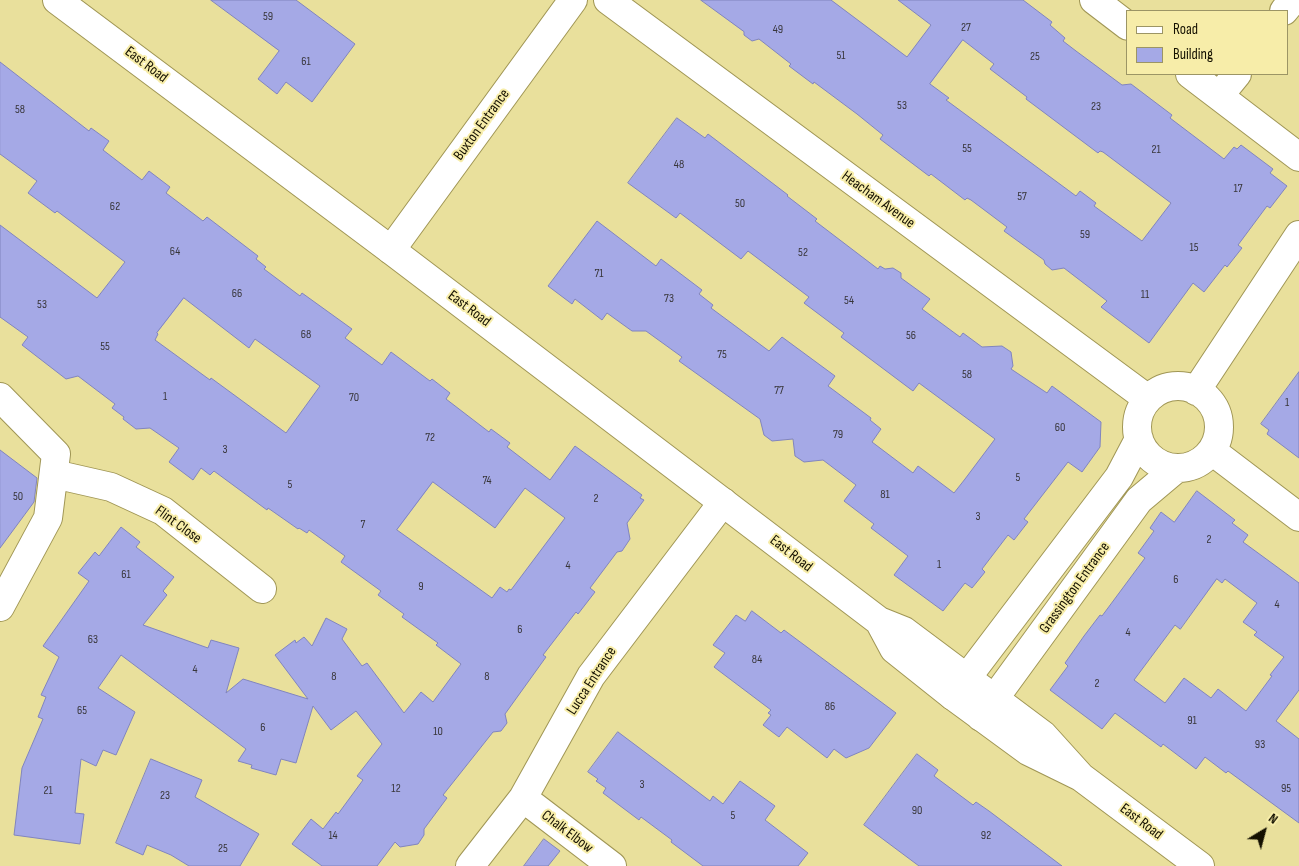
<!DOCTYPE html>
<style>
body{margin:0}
#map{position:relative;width:1299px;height:866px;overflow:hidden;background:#e9e09c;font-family:"Sofia Sans Condensed",sans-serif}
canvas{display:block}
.legend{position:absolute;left:1126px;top:10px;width:162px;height:65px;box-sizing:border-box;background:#f7eda9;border:1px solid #9c9565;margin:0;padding:6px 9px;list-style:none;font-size:15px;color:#141000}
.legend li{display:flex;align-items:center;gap:10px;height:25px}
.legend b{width:25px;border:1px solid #9c9565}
.north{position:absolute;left:1239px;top:806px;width:50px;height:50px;-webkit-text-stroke:4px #f7eda9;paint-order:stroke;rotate:37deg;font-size:14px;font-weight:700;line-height:20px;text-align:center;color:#141000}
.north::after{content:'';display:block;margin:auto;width:18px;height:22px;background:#141000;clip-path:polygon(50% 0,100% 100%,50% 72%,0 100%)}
</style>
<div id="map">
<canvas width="1299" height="866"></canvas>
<ul class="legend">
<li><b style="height:6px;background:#fff"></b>Road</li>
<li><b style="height:14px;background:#a5a9e6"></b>Building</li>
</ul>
<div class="north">N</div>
</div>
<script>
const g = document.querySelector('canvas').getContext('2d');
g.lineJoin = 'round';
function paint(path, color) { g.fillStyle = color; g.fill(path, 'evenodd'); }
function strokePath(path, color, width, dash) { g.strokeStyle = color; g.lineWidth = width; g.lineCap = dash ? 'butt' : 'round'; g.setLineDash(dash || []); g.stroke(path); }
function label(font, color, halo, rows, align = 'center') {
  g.font = font + ' "Sofia Sans Condensed",sans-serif'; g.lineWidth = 4; g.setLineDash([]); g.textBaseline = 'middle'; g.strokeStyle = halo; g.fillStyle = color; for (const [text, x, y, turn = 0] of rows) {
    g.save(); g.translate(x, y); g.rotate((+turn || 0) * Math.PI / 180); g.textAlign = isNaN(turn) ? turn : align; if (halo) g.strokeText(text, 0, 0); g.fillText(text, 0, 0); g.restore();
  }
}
const building = new Path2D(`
 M211,0H296L355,44L312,102L286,82L277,94L258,79L279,51Z
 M701,0H831L907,57L931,25L898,0H1023L1052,22L1050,25L1065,38L1063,41L1076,51L1122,85L1131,84L1172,115L1170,118L1224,159L1234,147L1237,149L1241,145L1273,169L1270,173L1287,186L1270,208L1267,206L1238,245L1242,248L1227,267L1225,265L1204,292L1193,283L1149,343L1101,307L1107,301L1064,268L1052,270L1045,264L1044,260L1004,231L1007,227L971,200L967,198L965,200L931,174L929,176L880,139L883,135L857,114L814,82L813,84L789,66L791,64L759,39L752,41L744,35V32ZM963,40L994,64L990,69L1027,97L1026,99L1098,153L1100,151L1103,152L1171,203L1142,241L1094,206L1096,203L1080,191L1076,196L946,100L949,98L930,84Z
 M0,62L89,131L91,128L109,141L103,150L142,180L149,171L170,187L166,193L203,221L207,217L258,256L256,259L266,267L264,269L300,296L302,293L352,329L345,338L382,365L391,352L430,381L432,379L450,393L446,399L489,432L491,429L510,443L507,447L550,480L575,446L642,495L640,498L644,500L627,523L630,539L622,551L617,552L590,588L595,592L578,614L576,612L543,655L546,657L505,714L507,723L501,731L493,732L443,795L447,798L424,829V835L418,844L400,847L395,842L377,866H322L292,844L311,819L323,829L336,812L338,814L363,780L357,776L382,744L356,711L331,730L313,706L296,763L281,759L276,775L251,768L252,765L238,761L246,749L121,655L98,688L135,712L116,755L103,750L96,766L81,759L75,813L84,814L80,844L14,835L22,768L43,719L38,717L46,697L41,695L59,657L43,646L89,581L78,573L95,552L99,556L121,527L140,542L136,547L174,577L163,591L167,595L143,625L208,648L211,640L239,648L226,693L243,679L308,699L275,655L295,640L296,643L304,637L312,646L326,618L347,629L342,639L362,666L367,663L404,713L421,692L433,702L461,664L436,645L438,643L402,617L404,614L378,595L381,591L341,562L345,556L309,530L307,533L299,528L298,529L268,508L267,510L214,471L210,475L201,468L193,480L169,462L179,448L150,428L136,429L123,419L124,417L112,408L115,404L78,376L66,379L22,345L28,337L0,317V225L97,298L125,262L57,211L55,213L28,193L37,181L0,154ZM184,298L249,348L255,339L320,386L286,433L211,378L210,380L155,340L158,334L157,333ZM433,482L495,528L525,488L565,518L511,590L509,589L507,592L500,587L492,598L397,530Z
 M677,118L705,138L708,134L788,195L787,196L817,219L815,221L878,269L880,266L885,269L893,268L901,273V278L930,299L922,309L960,337L963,333L982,347L1002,346L1011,352L1013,366L1011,369L1047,393L1052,386L1101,422L1100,447L1082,472L1068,462L1024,519L1028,522L1014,540L1008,535L982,569L985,572L972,588L965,583L943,611L894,575L908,556L871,528L874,524L844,501L856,485L823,460L804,462L795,456L793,439L772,441L764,435L760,419L679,361L682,357L646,331H632L607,313L602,320L575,299L572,304L548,286L597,221L656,266L661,259L702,290L699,294L713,305L711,308L769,351L782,337L835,376L828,386L871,418L870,420L881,429L872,442L913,473L918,466L954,493L965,479L995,439L919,383L913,391L841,337L844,333L804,303L809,297L748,251L741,259L680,213L676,218L628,183Z
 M1299,372V458L1267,434L1269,430L1261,424Z
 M0,450L37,478L34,502L0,548Z
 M1197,491L1235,520L1232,523L1248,535L1243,542L1299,583V690L1276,721L1299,739V823L1228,771L1226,773L1205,757L1196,769L1163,744L1161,747L1115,713L1102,729L1050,690L1068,666L1065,663L1084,636L1100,615L1102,616L1145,558L1138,553L1154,531L1150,528L1161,512L1174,522ZM1217,579L1222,583L1225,579L1257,603L1243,622L1257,632L1254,635L1284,657L1270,675L1272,676L1246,711L1218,689L1211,698L1184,678L1165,703L1134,680L1175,625L1180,629Z
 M752,611L781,633L784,630L896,713L869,748L846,758L834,749L827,758L787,727L779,737L763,725L771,715L768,713L771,710L714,667L725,653L713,645L736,615L745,621Z
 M618,732L710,801L713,796L723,804L740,781L775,806L765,820L808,853L798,866H703L671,842L672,840L641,817L639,820L603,793L606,788L596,781L598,779L588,772Z
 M917,754L938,770L934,776L973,805L976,802L989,811L1062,866H919L864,825Z
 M151,759L202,780L195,797L259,834L240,866H189L171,855L147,845L143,855L116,843Z
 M544,839L560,851L548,866H524Z`);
const street = new Path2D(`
 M608,0L1148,399
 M1094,0L1128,26
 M1284,11L1293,0
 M1190,74L1299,157
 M1219,96L1237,74
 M391,250L573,0
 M1137 427a41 41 0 1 1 82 0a41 41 0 1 1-82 0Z
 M1196,391L1299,235
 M0,397L56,454L48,518L0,607
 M1212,451L1299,517
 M54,474L111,487L163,511L262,589
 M953,696L1119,477L1139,439
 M981,717L1139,500L1177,468
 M523,798L612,866
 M470,866L523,798L591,676L723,502`);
const secondary = new Path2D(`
 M57,0L391,250L879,621L904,631L1043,735L1081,777
 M879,621L894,649L953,696L1028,751L1081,777L1200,866`);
const numberNames = [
 ["59",268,17],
 ["27",966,28],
 ["49",778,30],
 ["51",841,56],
 ["25",1035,57],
 ["61",306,62],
 ["53",902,106],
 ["23",1096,107],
 ["58",20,110],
 ["55",967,149],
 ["21",1156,150],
 ["48",679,165],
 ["17",1238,189],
 ["57",1022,197],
 ["50",740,204],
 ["62",115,207],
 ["59",1085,235],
 ["15",1194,248],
 ["64",175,252],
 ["52",803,253],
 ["71",599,274],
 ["66",237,294],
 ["11",1145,295],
 ["73",669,299],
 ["54",849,301],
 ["53",42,305],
 ["68",306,335],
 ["56",911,336],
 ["55",105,347],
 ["75",722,355],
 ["58",967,375],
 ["77",779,391],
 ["1",165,397],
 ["70",354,398],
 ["1",1287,403],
 ["60",1060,428],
 ["79",838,435],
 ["72",430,438],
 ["3",225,450],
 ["5",1018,478],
 ["74",487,481],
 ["5",290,485],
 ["81",885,495],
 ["50",18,497],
 ["2",596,499],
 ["3",978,517],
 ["7",363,525],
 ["2",1209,540],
 ["1",939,565],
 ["4",568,566],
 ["61",126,575],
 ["6",1176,580],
 ["9",421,587],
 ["4",1277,605],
 ["6",520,630],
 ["4",1128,633],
 ["63",93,640],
 ["84",757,660],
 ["4",195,670],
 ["8",334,677],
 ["8",487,677],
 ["2",1097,684],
 ["86",830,707],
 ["65",82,711],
 ["91",1192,721],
 ["6",263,728],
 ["10",438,732],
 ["93",1260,745],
 ["3",642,785],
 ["12",396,789],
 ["95",1286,789],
 ["21",48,791],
 ["23",165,796],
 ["90",917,811],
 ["5",733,816],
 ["14",333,836],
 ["92",986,836],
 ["25",223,849]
];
const streetNames = [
 ["East Road",146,65,37],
 ["Buxton Entrance",482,125,-54],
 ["Heacham Avenue",878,200,36],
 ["East Road",469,309,37],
 ["Flint Close",178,525,36],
 ["East Road",791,554,38],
 ["Grassington Entrance",1075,588,-54],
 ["Lucca Entrance",592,681,-57],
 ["East Road",1141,822,37],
 ["Chalk Elbow",567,832,37]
];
paint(building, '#a5a9e6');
strokePath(building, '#8084be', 1);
strokePath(street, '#a09655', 30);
strokePath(secondary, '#a09655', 30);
strokePath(street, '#fff', 28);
strokePath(secondary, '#fff', 28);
label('12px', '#38363a', null, numberNames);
label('15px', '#141000', '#f7eda9', streetNames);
</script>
